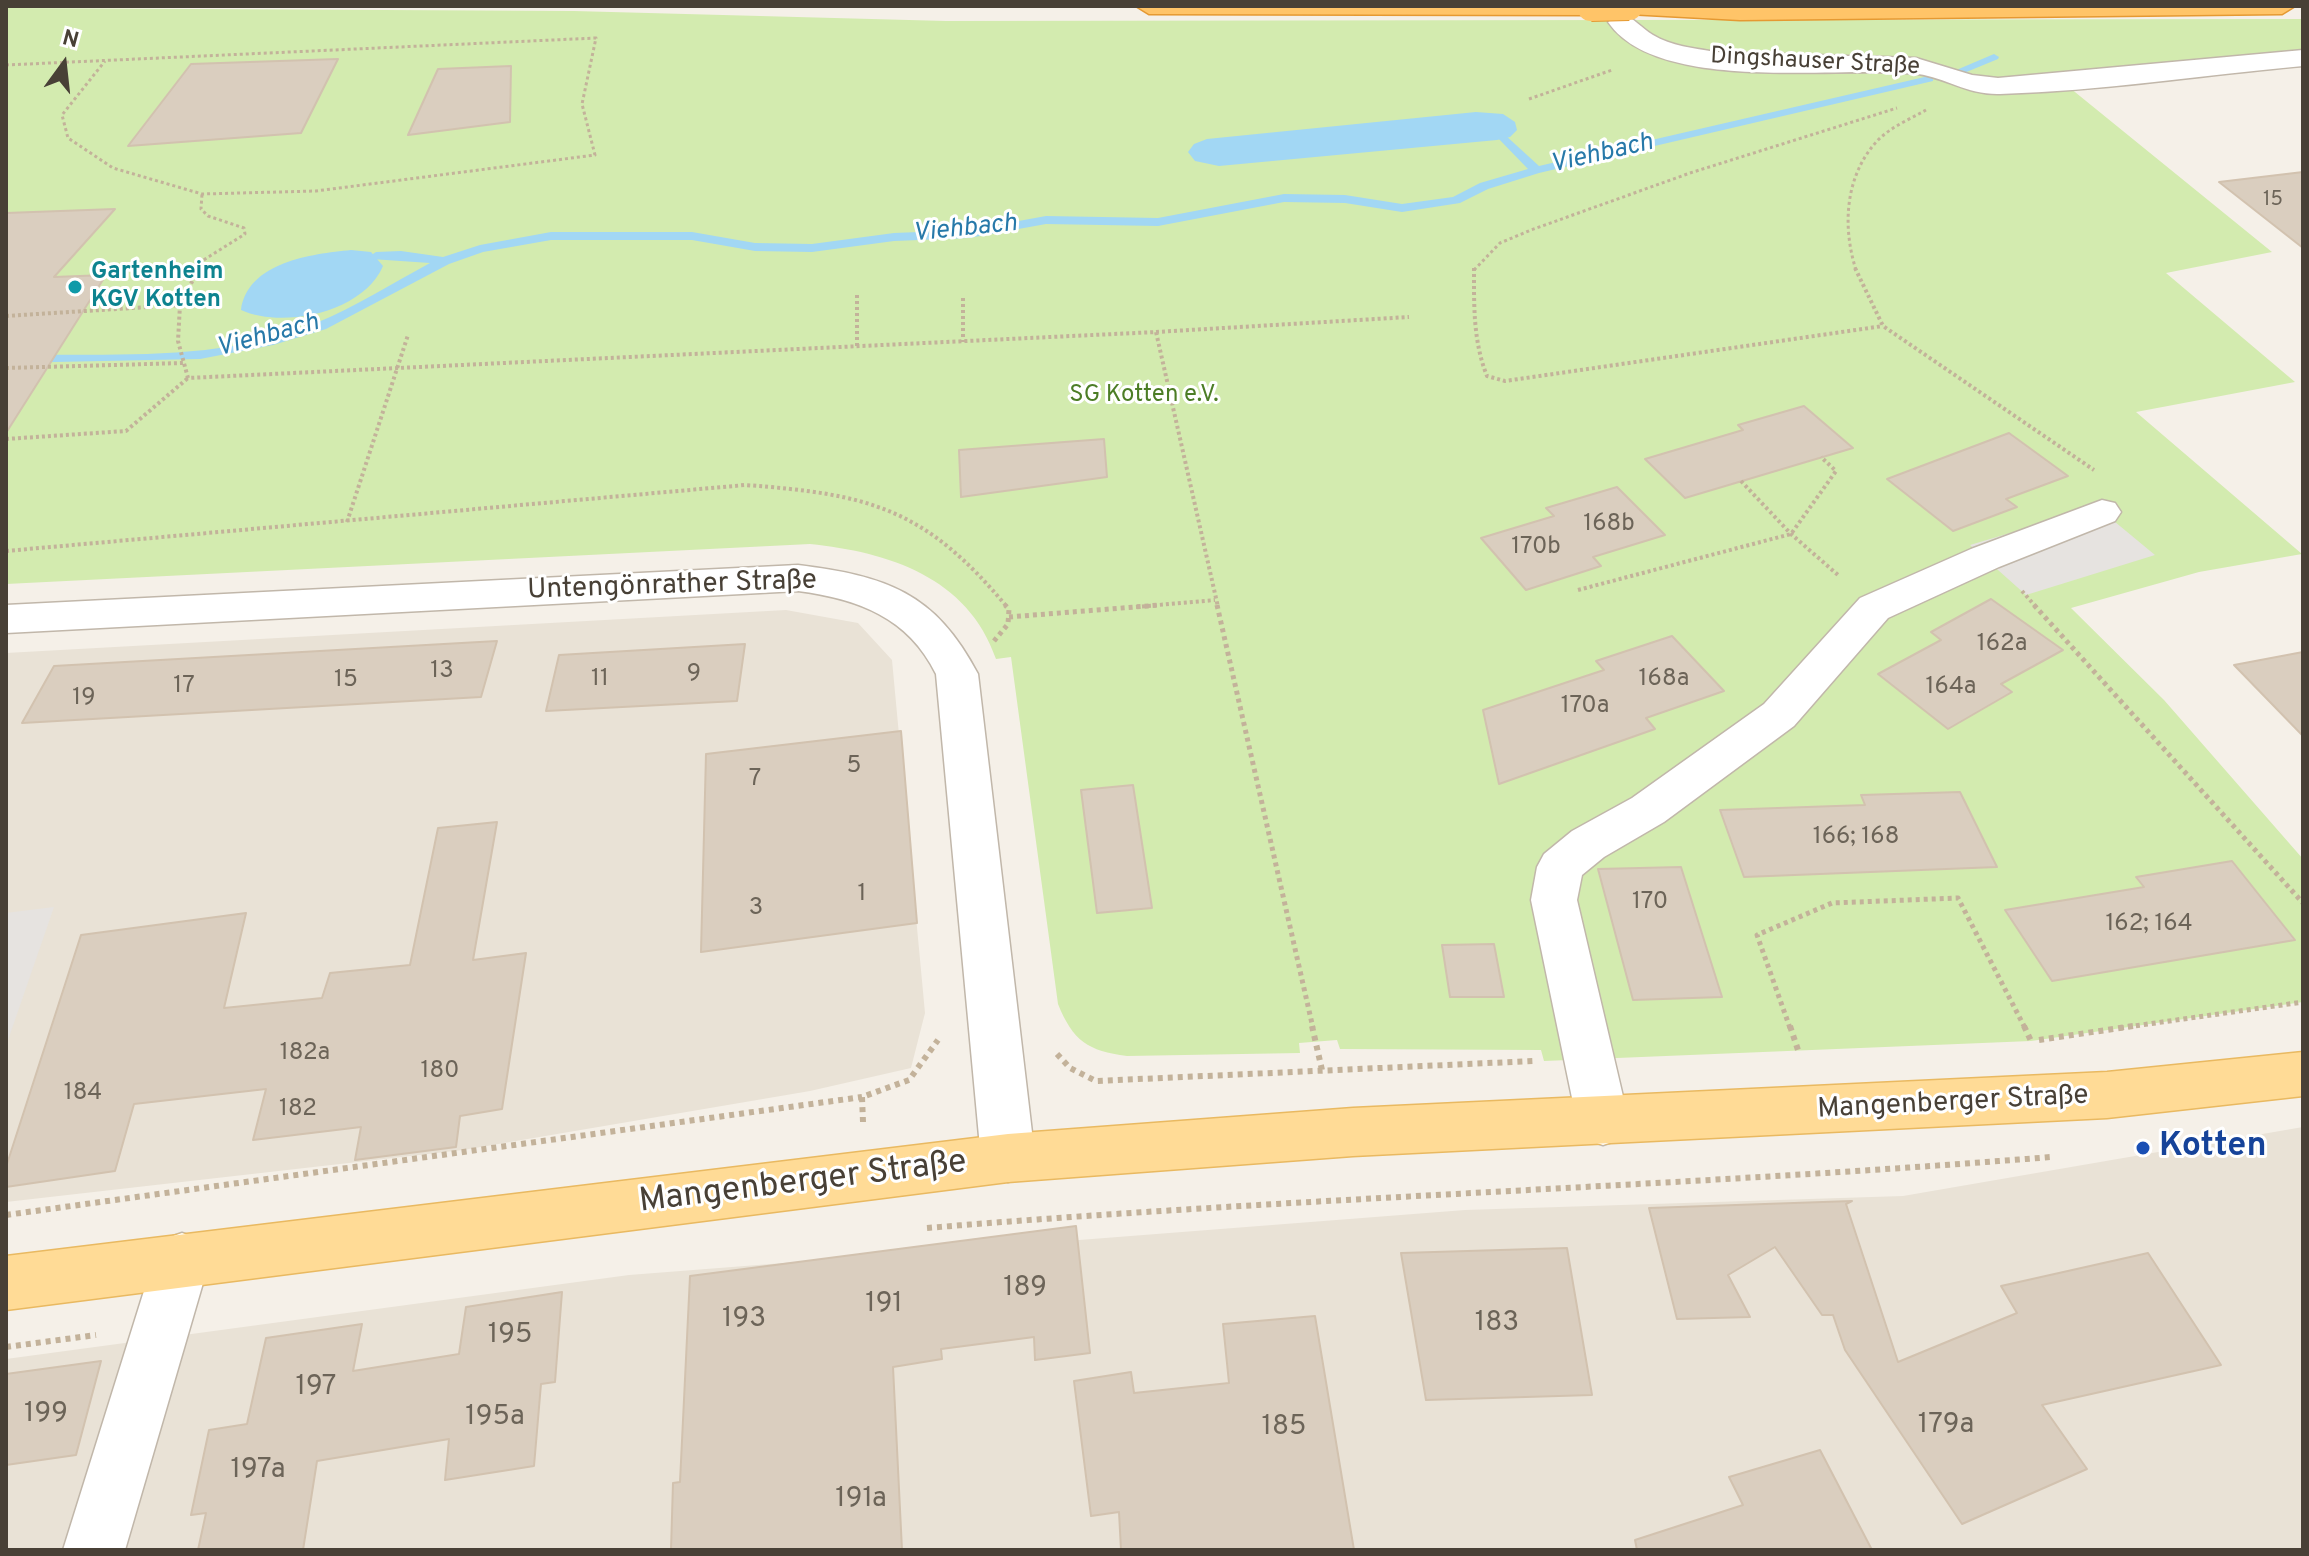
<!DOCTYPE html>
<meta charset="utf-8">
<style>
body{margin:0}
#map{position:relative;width:2309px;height:1556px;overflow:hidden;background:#f5f0e8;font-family:Overpass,sans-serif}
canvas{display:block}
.frame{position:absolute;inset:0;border:8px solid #484036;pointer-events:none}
.north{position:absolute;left:24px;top:24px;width:80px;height:80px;-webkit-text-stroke:6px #fff;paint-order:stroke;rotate:15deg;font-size:22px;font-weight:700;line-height:32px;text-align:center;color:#484036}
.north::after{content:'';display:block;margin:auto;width:28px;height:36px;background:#484036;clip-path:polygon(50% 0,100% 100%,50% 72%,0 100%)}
</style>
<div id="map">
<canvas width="2309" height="1556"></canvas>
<div class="frame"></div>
<div class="north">N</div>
</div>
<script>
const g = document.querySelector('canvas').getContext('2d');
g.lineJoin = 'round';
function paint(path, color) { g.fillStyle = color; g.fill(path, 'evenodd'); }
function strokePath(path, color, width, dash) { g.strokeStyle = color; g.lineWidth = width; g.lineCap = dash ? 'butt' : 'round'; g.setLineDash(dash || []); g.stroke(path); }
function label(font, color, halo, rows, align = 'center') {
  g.font = font + ' Overpass,sans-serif'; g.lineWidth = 6; g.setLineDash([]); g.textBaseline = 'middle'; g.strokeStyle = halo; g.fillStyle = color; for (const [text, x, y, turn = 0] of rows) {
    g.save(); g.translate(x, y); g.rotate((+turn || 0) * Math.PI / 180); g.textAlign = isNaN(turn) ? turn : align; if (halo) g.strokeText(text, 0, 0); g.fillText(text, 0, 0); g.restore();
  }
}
const residential = new Path2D(`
 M786,610L858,623L892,660L925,1013L911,1068L810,1091L463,1150L6,1202V653Z
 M2303,1127V1550H6V1359L629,1275L1465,1210L1903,1196Z`);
const green = new Path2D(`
 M6,8L574,11L946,21L2303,19V51L2054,75L2272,252L2166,273L2295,382L2136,412L2302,554L2199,572L2071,608L2164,700L2303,859V1002L2031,1041L1544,1061L1541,1050L1340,1049L1337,1040L1299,1043L1300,1053L1127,1056C1088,1051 1073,1041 1058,1004L1011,657L996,659C968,577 888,552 810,544L6,584Z`);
const parking = new Path2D(`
 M2097,507L2155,555L2026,595L1970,545Z
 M54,907L6,1046V913Z`);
const water = new Path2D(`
 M1476,112L1503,114L1515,122L1517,130L1510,137L1497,140L1219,166L1195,161L1188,152L1194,144L1207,139Z
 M351,250L371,252L383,266C363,313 282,329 241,310C248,262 311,254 351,250Z`);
const stream = new Path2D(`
 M1994,54L1999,57L1998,59L1964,73L1954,71Z
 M1929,76L1933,77V81L1539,173L1488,189L1460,203L1402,212L1345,203L1284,202L1158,226L1046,224L969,238L894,241L812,252L755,251L692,240H551L483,252L449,264L326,329L273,345L200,359L6,363V355C108,353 220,363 316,323C355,307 393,283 430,263L371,259L370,256L376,252L401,251L443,257L480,245L551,232H692L755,243L812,244L894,233L969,230L1046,216L1158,218L1284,194L1345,195L1402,204L1453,197L1480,183L1528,169L1498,138L1504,134L1539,166Z`);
const building = new Path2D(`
 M338,59L301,133L128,146L191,64Z
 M511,66L510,122L408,135L438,69Z
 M2303,172V248L2219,182Z
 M115,209L54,277L106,275L6,433V213Z
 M1804,406L1853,448L1685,498L1645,459L1743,430L1738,425Z
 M2009,433L2068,476L2006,499L2017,507L1953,531L1887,479Z
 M1104,439L1107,477L961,497L959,450Z
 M1617,487L1665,535L1593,557L1601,566L1526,590L1481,538L1554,516L1546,508Z
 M1991,599L2063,650L2001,684L2012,692L1948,729L1878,674L1941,640L1931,632Z
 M1672,636L1724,691L1646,718L1655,729L1499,784L1483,710L1604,670L1596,661Z
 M497,641L481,697L22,723L54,666Z
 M745,644L737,701L546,711L559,655Z
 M2303,652V736L2234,665Z
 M901,731L917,923L701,952L706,754Z
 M1133,785L1152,908L1097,913L1081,790Z
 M1960,792L1997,867L1744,877L1720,810L1865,805L1861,795Z
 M497,822L473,960L526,953L502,1109L460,1116L456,1147L355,1160L361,1127L253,1140L266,1089L134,1104L115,1171L6,1187V1167L81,935L246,913L224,1008L322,998L330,973L410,965L438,828Z
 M2232,861L2295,940L2052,981L2005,910L2144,887L2136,877Z
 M1681,867L1722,997L1633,1000L1598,869Z
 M1494,944L1504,997H1450L1442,945Z
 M1852,1201L1846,1204L1898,1362L2017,1313L2001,1286L2148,1253L2221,1365L2042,1405L2087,1469L1962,1524L1845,1350L1833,1315H1822L1775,1247L1728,1275L1750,1317L1677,1319L1649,1208Z
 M1076,1226L1090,1353L1035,1360L1034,1337L941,1349L942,1359L893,1367L902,1550H671L673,1483L680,1482L690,1276Z
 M1567,1248L1592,1395L1426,1400L1401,1253Z
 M562,1292L555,1382L541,1384L534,1466L445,1480L449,1439L317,1461L303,1550H198L206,1513L191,1515L209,1430L247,1424L266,1338L362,1324L353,1371L459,1354L466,1307Z
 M1315,1316L1354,1550H1121L1119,1512L1091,1516L1074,1381L1131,1372L1134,1393L1229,1383L1223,1324Z
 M101,1361L76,1455L6,1465V1374Z
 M1820,1450L1872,1550H1637L1635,1540L1743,1505L1729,1477Z`);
const pathFar3 = new Path2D(`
 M6,65L596,38L582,104L595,155L316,191L202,194L113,168L68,138L62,115L105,61
 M1529,99L1612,70
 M198,270L202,261L245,234L244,228L208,216L201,209L202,194
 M1474,270L1500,243L1531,230L1690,173L1897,108
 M1856,270C1842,226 1845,175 1878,140C1891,127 1910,119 1926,110`);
const pathFar2 = new Path2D(`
 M1474,268C1474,305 1473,341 1487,376L1505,381L1883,326
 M1855,268L1883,326L2094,470
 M857,295V348
 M963,298V342
 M180,305L199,268
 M6,316L180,305L178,341L188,378L1156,332L1218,607
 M1156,332L1409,317
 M6,368L184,363
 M6,439L126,431L188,378
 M1741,481L1791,534L1838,575
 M347,522L408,335
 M6,551L745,485C869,494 925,508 1007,607
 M1578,590L1791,534L1836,471L1821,457
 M2022,591L2036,607
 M1136,607L1215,600`);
const pathFar1 = new Path2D(`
 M1217,605L1313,1028
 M2034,605L2303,903
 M1009,617L1160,605
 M994,641L1008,624L1009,609L1005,605
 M1790,1028L1757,935L1832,903L1958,898L2025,1028
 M2120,1028L2303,1002`);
const path = new Path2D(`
 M1312,1026L1322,1070
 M1790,1026L1799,1053
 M2024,1026L2031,1041
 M2039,1040L2133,1026
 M1057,1054L1070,1068L1096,1081L1533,1061
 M863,1122L862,1097L909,1080L938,1040
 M6,1215L862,1097
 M927,1228C1301,1197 1677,1187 2051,1157
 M6,1347L96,1335`);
const minor = new Path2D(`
 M1621,14C1635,18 1641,28 1653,35C1671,46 1694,48 1715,52L1916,58L1972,75L1998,78L2303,50V66C2203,75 2101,91 2000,94C1968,95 1946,78 1918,74C1839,65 1658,95 1608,22Z
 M2102,500L2115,503L2121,512L2115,521L1999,567L1888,618L1794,726L1664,822L1604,857L1582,875L1577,900L1629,1122L1621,1139L1603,1145L1585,1139L1577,1122L1531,900L1537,867L1544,854L1572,831L1632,798L1764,704L1860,598L1971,549Z
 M798,565C886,576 935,592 978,674L1035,1158L1027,1175L1008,1182L989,1175L981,1158L936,674C908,617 858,599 798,591L6,633V605Z
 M182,1233L202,1240L210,1259L125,1550H63L154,1259L162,1240Z`);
const major = new Path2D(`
 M2303,1052V1096L2107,1118L1353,1156L1008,1182L6,1310V1256L1008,1134L1353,1108L2107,1072Z`);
const highway = new Path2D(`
 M1136,6H1603L1604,7L1591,15L1149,14Z
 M1616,6H2295L2282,14L1740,20L1629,14Z`);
const highwayBridge = new Path2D(`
 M1591,7L1629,6`);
const markers = [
 [75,287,8,"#0f9aa8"],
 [2143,1148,8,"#1a4fb4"]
];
const farNumbernames = [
 ["15",2273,201]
];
const farStreetnames = [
 ["Dingshauser Straße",1815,63,3]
];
const farCulturenames = [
 ["Gartenheim",91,273],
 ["KGV Kotten",91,301]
];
const farParknames = [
 ["SG Kotten e.V.",1144,396]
];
const numberNames = [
 ["168b",1609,525],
 ["170b",1536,548],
 ["162a",2002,645],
 ["13",442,672],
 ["9",694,675],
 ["11",600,680],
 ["168a",1664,680],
 ["15",346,681],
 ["17",184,687],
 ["164a",1951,688],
 ["19",84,699],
 ["170a",1585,707],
 ["5",854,767],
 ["7",755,780],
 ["166; 168",1856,838],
 ["1",862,895],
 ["170",1650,903],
 ["3",756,909],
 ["162; 164",2149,925],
 ["182a",305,1054],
 ["180",440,1072],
 ["184",83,1094],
 ["182",298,1110]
];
const farWaternames = [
 ["Viehbach",1602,155,-13],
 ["Viehbach",965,230,-6],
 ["Viehbach",268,337,-15]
];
const streetNames = [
 ["Untengönrather Straße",672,587,-2],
 ["Mangenberger Straße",1953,1104,-3]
];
const nearNumbernames = [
 ["189",1025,1289],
 ["191",884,1305],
 ["193",744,1320],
 ["183",1497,1324],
 ["195",510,1336],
 ["197",316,1388],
 ["199",46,1415],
 ["195a",495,1418],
 ["179a",1946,1426],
 ["185",1284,1428],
 ["197a",258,1471],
 ["191a",861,1500]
];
const nearTransitnames = [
 ["Kotten",2159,1148]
];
const nearStreetnames = [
 ["Mangenberger Straße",803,1184,-7]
];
paint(residential, '#e9e2d6');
paint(green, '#d3ebaf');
paint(parking, '#e6e3e0');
paint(water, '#a2d7f4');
paint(stream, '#a2d7f4');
paint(building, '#dacebf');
strokePath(building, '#d2c2af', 2);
strokePath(minor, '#c1b7aa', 3);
strokePath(major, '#e9b961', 3);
strokePath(highway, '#e59932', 3);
strokePath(pathFar3, '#c3b29a', 3, [3, 3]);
strokePath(pathFar2, '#c3b29a', 4, [3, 3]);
strokePath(pathFar1, '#c3b29a', 5, [4, 4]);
strokePath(path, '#c3b29a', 6, [5, 5]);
paint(minor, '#fff');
paint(major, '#ffdb96');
paint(highway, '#ffc468');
strokePath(highwayBridge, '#e59932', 30, []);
strokePath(highwayBridge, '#ffc468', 28);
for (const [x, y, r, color] of markers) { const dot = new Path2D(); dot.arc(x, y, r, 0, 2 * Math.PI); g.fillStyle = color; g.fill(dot); strokePath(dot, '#fff', 3); }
label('20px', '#6c6458', null, farNumbernames);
label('24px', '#484036', '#fff', farStreetnames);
label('bold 24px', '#0d838f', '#fff', farCulturenames, 'left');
label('24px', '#4c7d26', '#fff', farParknames);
label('24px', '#6c6458', null, numberNames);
label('italic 26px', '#2779a9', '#fff', farWaternames);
label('28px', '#484036', '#fff', streetNames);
label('28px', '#6c6458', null, nearNumbernames);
label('bold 34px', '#164399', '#fff', nearTransitnames, 'left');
label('34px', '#484036', '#fff', nearStreetnames);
</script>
